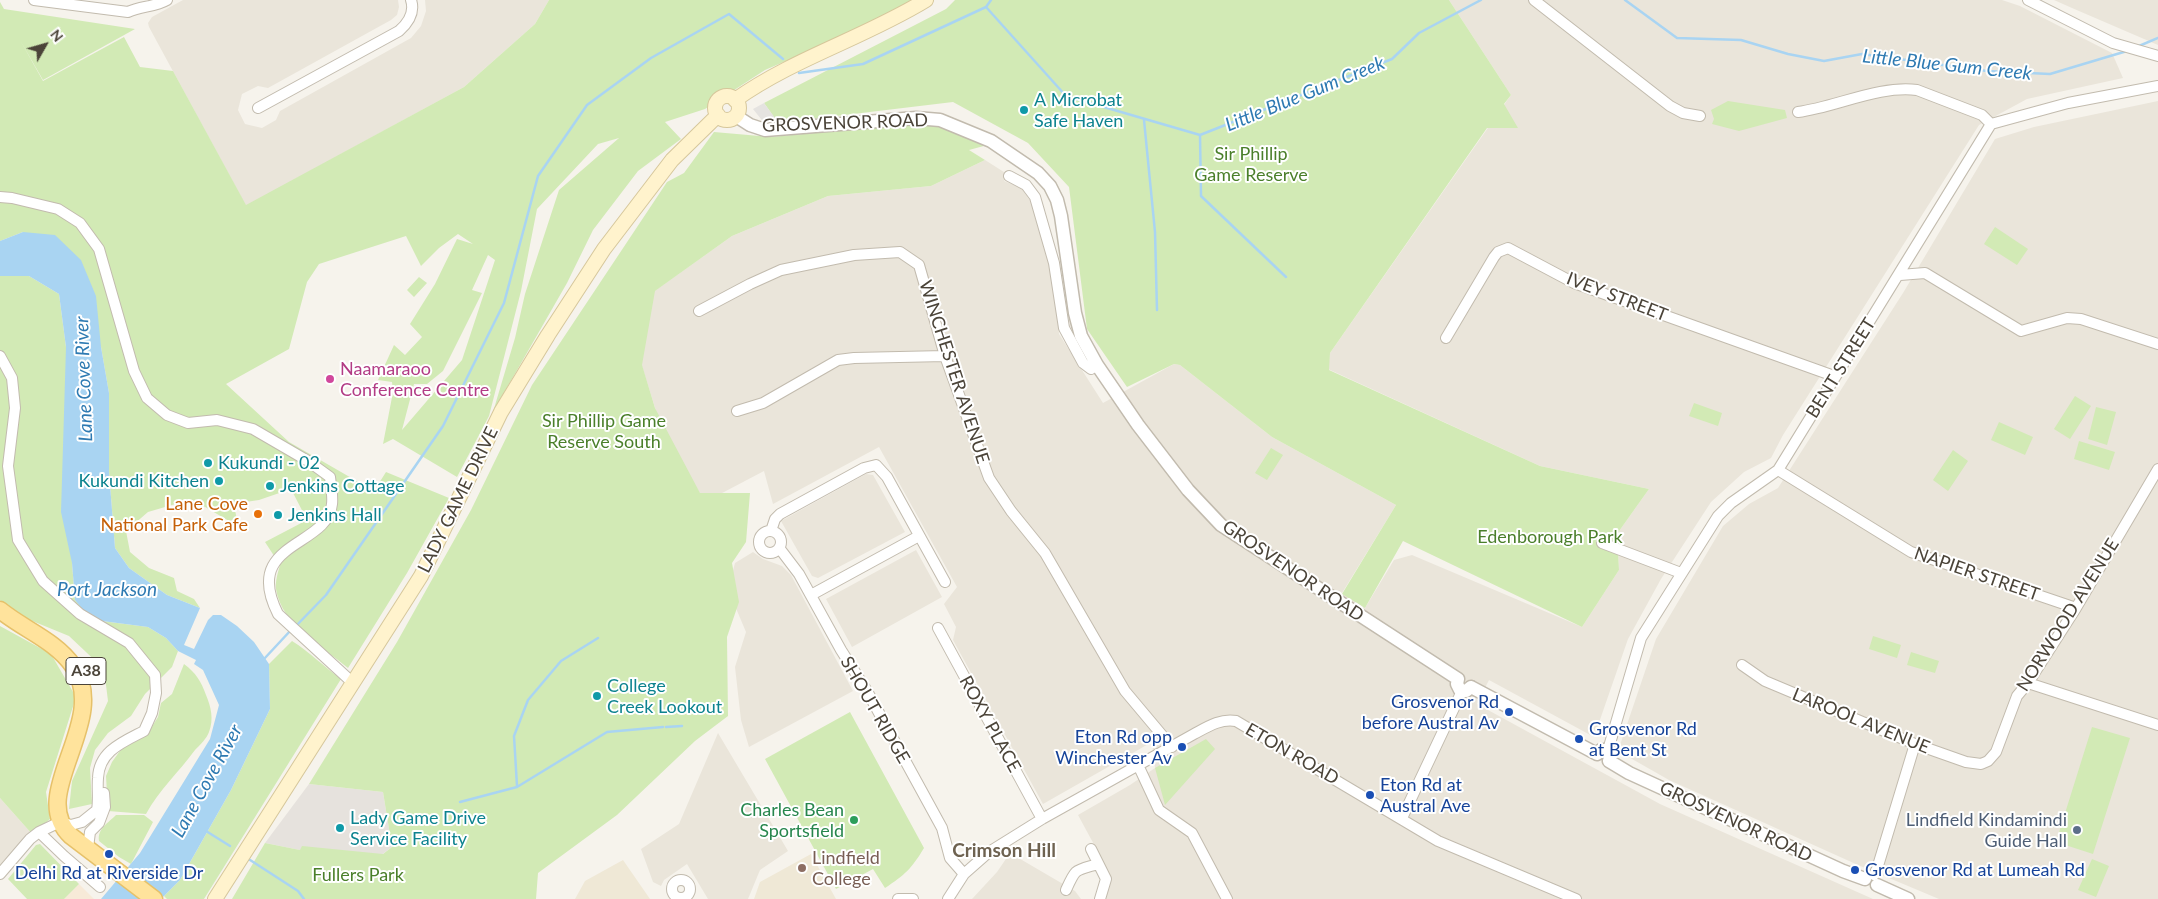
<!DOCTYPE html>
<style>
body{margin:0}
#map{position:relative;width:2158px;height:899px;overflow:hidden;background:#f6f3ec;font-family:Lato,sans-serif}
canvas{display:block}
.north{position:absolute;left:20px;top:20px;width:50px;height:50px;-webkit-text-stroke:4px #fff;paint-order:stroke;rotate:52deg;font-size:14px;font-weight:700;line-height:20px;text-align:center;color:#4b4439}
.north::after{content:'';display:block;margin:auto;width:18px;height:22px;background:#4b4439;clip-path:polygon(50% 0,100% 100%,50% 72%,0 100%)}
</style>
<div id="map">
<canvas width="2158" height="899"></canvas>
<div class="north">N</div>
</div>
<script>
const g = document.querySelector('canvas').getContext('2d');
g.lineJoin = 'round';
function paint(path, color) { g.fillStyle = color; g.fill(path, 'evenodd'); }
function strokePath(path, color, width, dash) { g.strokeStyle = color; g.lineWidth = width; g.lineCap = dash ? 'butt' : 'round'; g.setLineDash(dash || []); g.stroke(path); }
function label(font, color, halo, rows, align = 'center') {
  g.font = font + ' Lato,sans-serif'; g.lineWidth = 4; g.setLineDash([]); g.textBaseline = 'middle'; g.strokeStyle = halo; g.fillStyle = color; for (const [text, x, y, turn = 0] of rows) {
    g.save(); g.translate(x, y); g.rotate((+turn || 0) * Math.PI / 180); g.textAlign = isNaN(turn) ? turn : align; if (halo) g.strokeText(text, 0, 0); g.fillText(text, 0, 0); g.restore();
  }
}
const residential = new Path2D(`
 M183,0H398L399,7L397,15L391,20L268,88L258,86L242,94L238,110L245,124L262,128L276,120L280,111L411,38L421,26L426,11L425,0H549L535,24L464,87L246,206L149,27L148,23L152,17Z
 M1449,0H2002L2020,6L2112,53L2123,78L2027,99L1979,125L1783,435L1771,458L1744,472L1711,502L1661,579L1628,639L1594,737L1489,680L1477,704L1660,804L1873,899H1103L1110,874L1078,815L1130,785L1155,768L1152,742L1043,804L953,640L956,627L944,604L957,587L879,447L773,504L764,471L705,502L662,430L625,312L732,236L828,196L931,186L985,160L1007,174L1004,181L1021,188L1031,202L1046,250L1056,297L1059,334L1103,403L1174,364L1180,365L1272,437L1396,505L1342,593L1365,608L1394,560L1412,555L1582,627L1619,570L1617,534L1649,489L1540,466L1328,369L1330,353L1511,95Z
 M2054,0H2158V45L2072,8Z
 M2158,101V899H1939L1858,865L1669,780L1618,751L1656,639L1723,526L1749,504L1778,488L1903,293L1995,139L2034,127Z
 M866,474L873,475L905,532L818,578L812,576L781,521Z
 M916,550L942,597L852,647L826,599Z
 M753,552L763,559L782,566L791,575L853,691L749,747L741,720L735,667L746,632L735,606L731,578L735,563Z
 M718,733L788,851L760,870L748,899H708L687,864L664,880L661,886L653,882L641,849L679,824Z
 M0,798L32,834L0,870Z
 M1010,853L1075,891L1081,899H972L997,872Z`);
const commercial = new Path2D(`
 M79,884L94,899H64Z`);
const industrial = new Path2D(`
 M309,784L383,792L392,847L376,859L334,857L265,843Z`);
const education = new Path2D(`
 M811,854L836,899H754L760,882Z
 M623,860L650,899H575L585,881Z`);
const green = new Path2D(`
 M549,0H916L907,9L765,70L705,109L665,122L681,139L638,171L593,230L567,283L493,412L515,338L525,294L559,190L619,138L598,144L537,209L521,291L489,416L457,477L393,439L383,444L393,392L392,382L378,380L394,345L405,355L422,337L410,324L435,284L457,239L473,244L458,234L439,248L421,266L406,236L319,264L307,282L289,349L226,384L289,442L374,491L386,472L449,498L407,573L348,668C322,646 282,626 276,589C275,582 278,572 280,565L265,542L307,520L291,489L259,500L232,504L234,505L237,520L229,521L200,504L201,502L189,500L148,512L126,531L130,552L149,568L174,578L177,591L194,599L200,608L167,595L129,568L115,548L109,472V393L101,347L23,232L0,241V2L4,9L135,29L43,80L20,40L43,81L124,37L140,67L173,71L246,205L464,87L535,24ZM488,255L495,260L462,360L402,430L414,384H427L443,371L482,293L472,290Z
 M955,0H1449L1511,95L1504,104L1518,128H1487L1330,353L1329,370L1540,466L1649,489L1617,534L1619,570L1582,627L1403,541L1365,608L1342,594L1396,505L1272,437L1180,365L1174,364L1127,387L1087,329L1069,187L1028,143L953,102L778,123L764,103L946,9Z
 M1728,101L1785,110L1787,118L1739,131L1712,124L1714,119L1711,110Z
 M929,122L991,144L969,150L985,160L931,186L828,196L732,236L655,291L642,365L655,408L700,493H750L746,542L732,563L739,602L727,637L728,716L695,741L617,815L538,873L536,899H232L265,843L300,850L302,846L383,854L392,847L383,792L309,784L397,642L471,510L532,385L667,182L684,173L714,132L771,137Z
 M1995,227L2028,249L2017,265L1984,244Z
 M0,276H29L59,294L66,347L72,563L75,600L102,621L148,627L166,638L178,651L172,667L145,694L131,716L108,733L95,750L90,768L92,804L69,809L72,781L108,701L104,669L69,636L8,611L0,600Z
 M419,277L427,283L414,297L407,290Z
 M2075,396L2091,406L2070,439L2054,429Z
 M1694,403L1722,413L1718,426L1689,416Z
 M2096,407L2116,412L2107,445L2088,439Z
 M1999,422L2033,437L2025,455L1991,440Z
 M2079,441L2115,452L2109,470L2074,459Z
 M1271,448L1283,455L1267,480L1255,473Z
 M1953,450L1968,461L1948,491L1933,480Z
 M0,626L51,654L76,697L46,792L50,819L32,834L0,798Z
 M1873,636L1901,645L1897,658L1869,649Z
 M292,641C310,652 324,667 341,679L204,899H167L164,896L180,880L231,790L270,709L269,664Z
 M1911,652L1939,661L1935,673L1907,665Z
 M184,664C196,673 201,681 206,695C211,707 214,719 209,732C207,738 200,745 195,750C179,772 159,790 146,814L108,811L106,776L112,762L122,748L148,733L158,717L161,703L172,694Z
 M850,712L924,848C912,868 905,875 885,888L873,869L836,889L765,759Z
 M2092,727L2130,738L2093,854L2056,842Z
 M1206,739L1215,749L1165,805L1155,768Z
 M116,815H144L153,822L131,864L119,857L99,841C97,829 108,823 116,815Z
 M40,844L79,884L64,899H27L8,879L36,845Z
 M2092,859L2109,866L2096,897L2078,890Z`);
const parking = new Path2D(`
 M764,103L775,118L765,124L753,109Z`);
const water = new Path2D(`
 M23,232L55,235L81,260L96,296L101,347L109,393V472L115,548L129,568L167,595L200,608L184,645L194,649L208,620L213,615H221L237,626L254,642L269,664L270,709L231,790L180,880L161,899H101L140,853L210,739L219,705L203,670L194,664L196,660L178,651L166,638L148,627L102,621L88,616L75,600L72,563L61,512L66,347L59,294L29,276H0V241Z`);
const stream = new Path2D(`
 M1625,0L1677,38L1741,40L1788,54L1824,61L1862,54L1987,71L2050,74L2127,51
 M986,7L1066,96L1200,135L1201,196L1286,277
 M2139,46L2158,38
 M799,73L863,64L986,7L991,0
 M1144,120L1155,232L1157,310
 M1200,135L1392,59L1419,33L1481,0
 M295,627L326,595L443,426L504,303L538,176L587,105L651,58L729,14L783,59
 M264,659L291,630
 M666,727L682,726
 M517,786L514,736L528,700L561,661L598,638
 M460,802L517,787L607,732L663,727
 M206,831L230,846
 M247,858L298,891L304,899`);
const minor = new Path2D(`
 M34,0L128,12C141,6 155,7 167,0
 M1534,0L1670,106L1683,113L1700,116
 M2028,0L2113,43L2158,56
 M258,108L399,31C408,23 415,12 411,0
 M1798,112C1836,107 1879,85 1917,90L1982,115L1991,124
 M1009,176L1026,185L1035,197L1054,263L1064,328L1083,363L1091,369L1097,365
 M0,197L12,198L58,209L80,223L99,249L134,371L147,398L167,415L188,423L217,420L253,429L308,461L330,477C331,486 333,496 332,504C328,548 241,541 278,614L353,683
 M1900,275L1925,273L2021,331L2067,318L2081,319L2158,344
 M699,311L750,284L781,270L854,255L900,252L919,265L945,356L989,478L1011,511L1045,553L1125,691L1172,747
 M1446,338L1494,257L1498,252L1508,248L1574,283L1834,376
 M0,356L12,378L15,408L8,466L18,540L43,581L80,614L129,643L155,675L156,693L152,713L144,731C123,742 99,751 98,778C97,789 99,799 97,810L82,822L71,825L60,822L39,832L30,839L0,874
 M737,411L763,403L838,360L854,358L945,356
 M1778,470L1911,552L2076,608
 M759 542a11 11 0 1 1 22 0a11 11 0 1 1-22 0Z
 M771,531L775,519L780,514L864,468L876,465L887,477L945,582
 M1602,543L1681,573
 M780,549L799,574L841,650L867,691L942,828L950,858L964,874
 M811,595L919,536
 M938,628L1042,819
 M1742,665L1765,681L1915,744L1966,762L1981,764L1988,761L1996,752L2017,696L2028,683L2076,608L2158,469
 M2028,683L2158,725
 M1608,750L1641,638L1718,516L1731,503L1778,470L1991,124L2068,103L2158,86
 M1138,765L1159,810L1192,833L1227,899
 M1402,818L1462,691
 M39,832L64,856L100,887
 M88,848L90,832L99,823L105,807L104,793
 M1091,849L1106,879L1100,899
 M1874,875L1877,869L1915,744
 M672 889a9 9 0 1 1 18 0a9 9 0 1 1-18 0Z
 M1066,890C1076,868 1074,871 1098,864
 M898,899H913
 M948,899L964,874L989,852L1042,819L1194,734C1207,727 1221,718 1236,721L1438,841L1576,899`);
const tertiary = new Path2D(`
 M736,116L750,125L765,130L916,118L940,120L991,141L1038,173L1050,186L1057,200L1061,216L1075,313L1081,336L1097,365L1138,425L1188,490L1221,525L1458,679
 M1458,679L1457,684L1460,690L1466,691L1471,687
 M1471,687L1597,754
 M1597,754L1601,750H1608L1611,755L1609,761
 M1609,761L1629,773L1843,871L1865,879
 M1877,885L1908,899`);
const secondary = new Path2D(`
 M715 108a12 12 0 1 1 24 0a12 12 0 1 1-24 0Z
 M735,100C794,58 864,38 926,0
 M215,899L421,576L501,412L548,335L604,249L672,160L718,115`);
const primary = new Path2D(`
 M0,610C23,629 56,641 73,666C111,721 26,794 71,836L154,899`);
const markers = [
 [1024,110,5,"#0f9aa8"],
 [330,379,5,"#d1479c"],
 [208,463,5,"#0f9aa8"],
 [219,481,5,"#0f9aa8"],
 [270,486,5,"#0f9aa8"],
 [258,514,5,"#e8710a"],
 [278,515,5,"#0f9aa8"],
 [597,696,5,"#0f9aa8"],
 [1509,712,5,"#1a4fb4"],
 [1579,739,5,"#1a4fb4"],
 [1182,747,5,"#1a4fb4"],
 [1370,795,5,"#1a4fb4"],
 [854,820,5,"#2e9e5b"],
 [340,828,5,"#0f9aa8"],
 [2077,830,5,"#5c6f8a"],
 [109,854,5,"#1a4fb4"],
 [802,868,5,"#8d6e63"],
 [1855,870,5,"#1a4fb4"]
];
const shields = [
 [86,671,40]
];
const shieldNames = [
 ["A38",86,671]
];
const cultureNames = [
 ["A Microbat",1034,100],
 ["Safe Haven",1034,121],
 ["Kukundi - 02",218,463],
 ["Kukundi Kitchen",209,481,"right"],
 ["Jenkins Cottage",280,486],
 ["Jenkins Hall",288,515],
 ["College",607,686],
 ["Creek Lookout",607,707],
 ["Lady Game Drive",350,818],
 ["Service Facility",350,839]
];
const streetNames = [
 ["GROSVENOR ROAD",845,123,-2],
 ["IVEY STREET",1617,297,21],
 ["BENT STREET",1841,368,-58],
 ["WINCHESTER AVENUE",954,372,72],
 ["LADY GAME DRIVE",458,500,-64],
 ["GROSVENOR ROAD",1293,571,34],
 ["NAPIER STREET",1977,574,19],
 ["NORWOOD AVENUE",2068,615,-58],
 ["SHOUT RIDGE",875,710,60],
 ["LAROOL AVENUE",1861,721,22],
 ["ROXY PLACE",990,724,61],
 ["ETON ROAD",1292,754,30],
 ["GROSVENOR ROAD",1736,822,25]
];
const parkNames = [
 ["Sir Phillip",1251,154],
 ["Game Reserve",1251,175],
 ["Sir Phillip Game",604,421],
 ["Reserve South",604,442],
 ["Edenborough Park",1550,537],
 ["Fullers Park",358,875]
];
const hotelNames = [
 ["Naamaraoo",340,369],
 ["Conference Centre",340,390]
];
const foodNames = [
 ["Lane Cove",248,504],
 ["National Park Cafe",248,525]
];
const transitNames = [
 ["Grosvenor Rd",1499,702,"right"],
 ["before Austral Av",1499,723,"right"],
 ["Grosvenor Rd",1589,729],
 ["at Bent St",1589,750],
 ["Eton Rd opp",1172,737,"right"],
 ["Winchester Av",1172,758,"right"],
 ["Eton Rd at",1380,785],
 ["Austral Ave",1380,806],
 ["Grosvenor Rd at Lumeah Rd",1865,870],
 ["Delhi Rd at Riverside Dr",109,873,"center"]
];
const leisureNames = [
 ["Charles Bean",844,810],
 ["Sportsfield",844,831]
];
const serviceNames = [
 ["Lindfield Kindamindi",2067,820],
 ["Guide Hall",2067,841]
];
const educationNames = [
 ["Lindfield",812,858],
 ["College",812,879]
];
const waterNames = [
 ["Little Blue Gum Creek",1947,65,6],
 ["Little Blue Gum Creek",1305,94,-22],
 ["Lane Cove River",84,379,-92],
 ["Port Jackson",107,590],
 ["Lane Cove River",207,781,-61]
];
const neighbourhoodNames = [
 ["Crimson Hill",1004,851]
];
paint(residential, '#eae5da');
paint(commercial, '#f7ead8');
paint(industrial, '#e6e2dd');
paint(education, '#efe8d6');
paint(green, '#d2eab5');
paint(parking, '#e5e3e0');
paint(water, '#a9d4f2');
strokePath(stream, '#a9d4f2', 2.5);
strokePath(minor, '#c2bbae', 12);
strokePath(tertiary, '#c2bbae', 15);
strokePath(secondary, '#d6c79b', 16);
strokePath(primary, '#e6c16a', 19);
strokePath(minor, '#fff', 10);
strokePath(tertiary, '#fff', 12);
strokePath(secondary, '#fff3cd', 14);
strokePath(primary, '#ffe39c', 16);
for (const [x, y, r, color] of markers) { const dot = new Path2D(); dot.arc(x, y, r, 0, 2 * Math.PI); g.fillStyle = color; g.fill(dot); strokePath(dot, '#fff', 2); }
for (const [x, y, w] of shields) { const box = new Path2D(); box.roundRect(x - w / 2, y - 13.5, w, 27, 4); g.fillStyle = '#fff'; g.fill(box); strokePath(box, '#4b4439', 1); }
label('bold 16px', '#4b4439', null, shieldNames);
label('18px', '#0d838f', '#fff', cultureNames, 'left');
label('18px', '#4b4439', '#fff', streetNames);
label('18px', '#4a7f2a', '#fff', parkNames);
label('18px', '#b23c85', '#fff', hotelNames, 'left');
label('18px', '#c56008', '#fff', foodNames, 'right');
label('18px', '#164399', '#fff', transitNames, 'left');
label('18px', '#27864d', '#fff', leisureNames, 'right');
label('18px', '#4e5e75', '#fff', serviceNames, 'right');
label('18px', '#785e54', '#fff', educationNames, 'left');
label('italic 19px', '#2e7ab2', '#fff', waterNames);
label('bold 19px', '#6e6250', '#fff', neighbourhoodNames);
</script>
